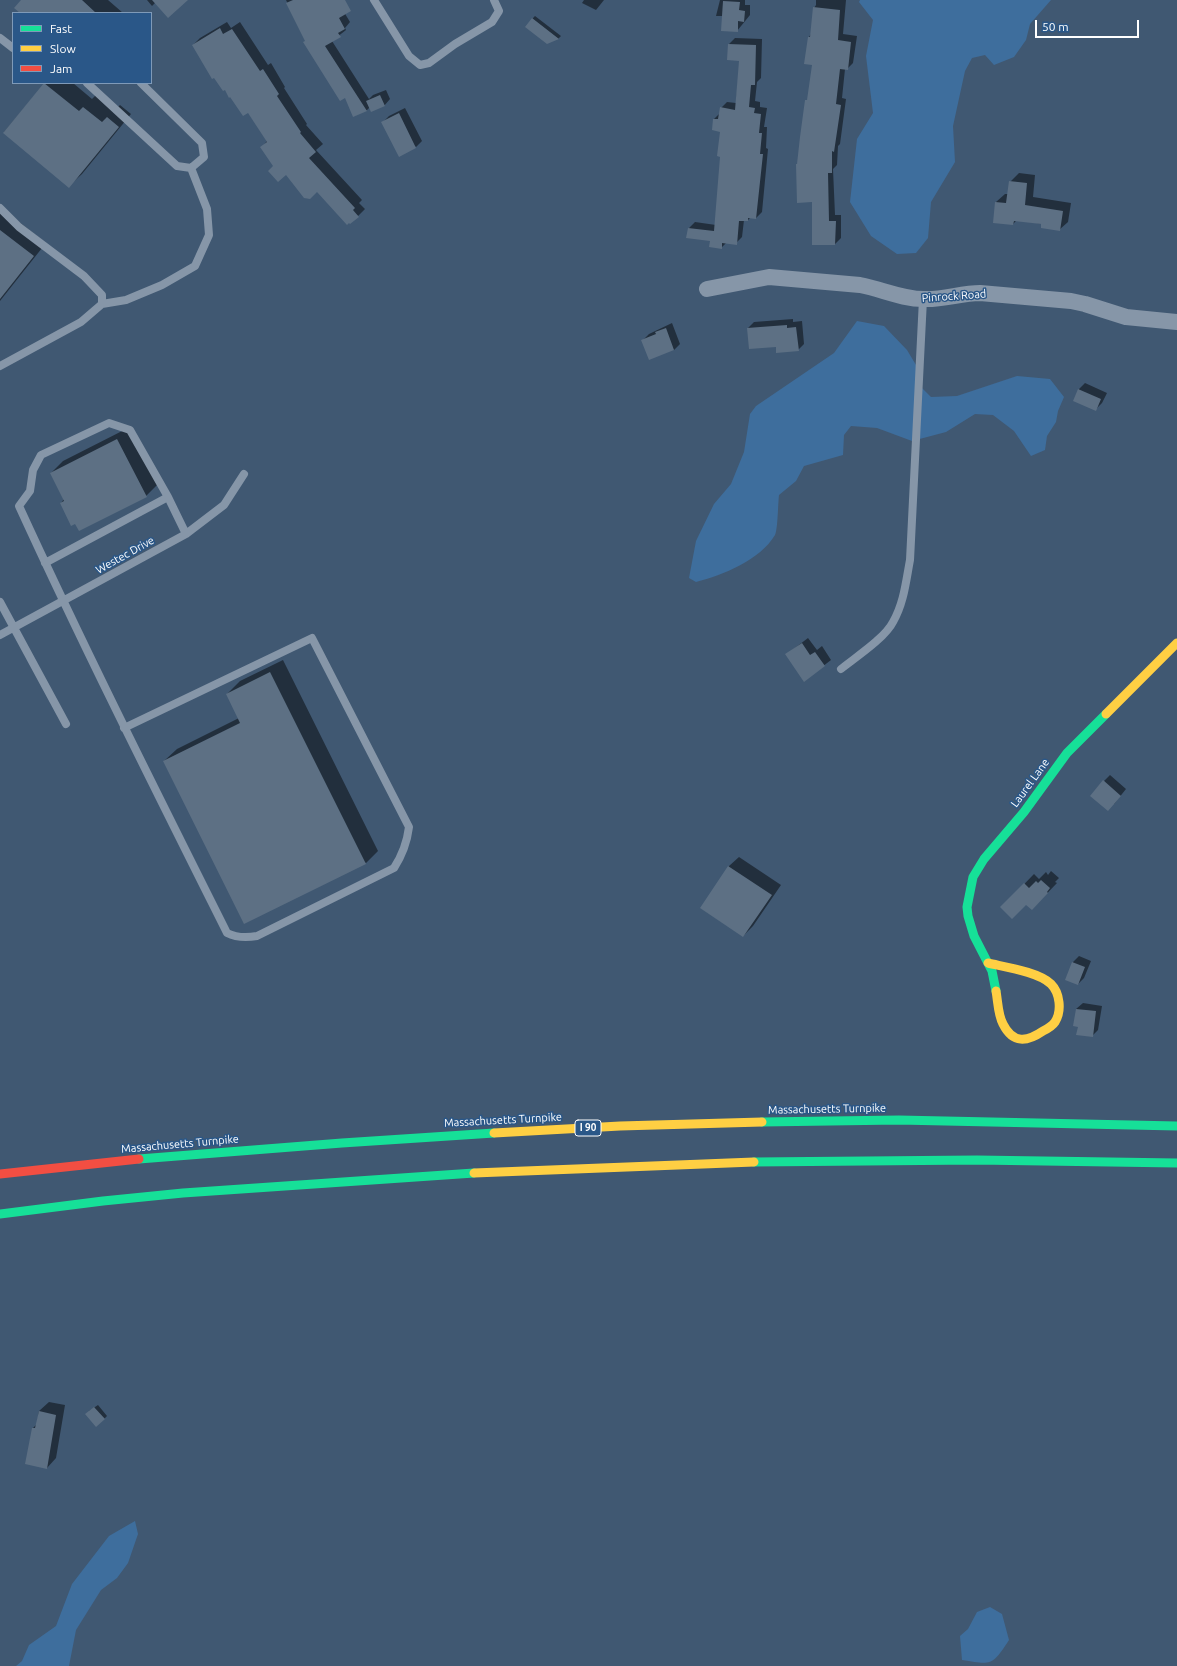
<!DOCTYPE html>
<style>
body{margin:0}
#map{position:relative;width:1177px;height:1666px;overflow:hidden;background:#405872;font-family:Ubuntu,sans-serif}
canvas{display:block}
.legend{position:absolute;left:12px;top:12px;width:140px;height:72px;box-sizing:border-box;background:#2a5788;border:1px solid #7f9ab8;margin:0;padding:5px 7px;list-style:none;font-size:12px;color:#fff}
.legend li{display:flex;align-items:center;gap:8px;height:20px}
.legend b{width:20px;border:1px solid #7f9ab8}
.scale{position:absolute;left:1035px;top:20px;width:104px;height:18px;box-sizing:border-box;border:2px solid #fff;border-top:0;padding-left:5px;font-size:12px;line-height:14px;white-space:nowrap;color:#fff;-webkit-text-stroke:3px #2a5788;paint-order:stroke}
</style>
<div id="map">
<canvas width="1177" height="1666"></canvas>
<ul class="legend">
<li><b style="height:5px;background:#16e098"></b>Fast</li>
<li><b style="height:5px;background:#ffcf43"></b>Slow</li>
<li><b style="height:5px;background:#f24e42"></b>Jam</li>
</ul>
<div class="scale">50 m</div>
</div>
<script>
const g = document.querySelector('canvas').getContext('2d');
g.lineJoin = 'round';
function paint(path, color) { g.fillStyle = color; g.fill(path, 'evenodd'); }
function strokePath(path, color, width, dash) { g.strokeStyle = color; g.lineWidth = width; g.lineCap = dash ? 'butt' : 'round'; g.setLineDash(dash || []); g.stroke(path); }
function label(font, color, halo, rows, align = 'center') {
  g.font = font + ' Ubuntu,sans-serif'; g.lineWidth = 3; g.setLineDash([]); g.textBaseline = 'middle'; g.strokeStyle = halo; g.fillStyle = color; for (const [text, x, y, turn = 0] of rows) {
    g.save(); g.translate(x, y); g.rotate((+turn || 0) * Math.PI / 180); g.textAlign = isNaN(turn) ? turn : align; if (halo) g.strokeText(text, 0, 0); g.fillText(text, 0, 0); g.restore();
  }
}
const green = new Path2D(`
 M860,0H1051L1030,24L1026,40L1014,57L994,65L985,55L972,58L965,71L953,126L955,162L931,202L928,238L916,253L897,254L871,236L850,202L857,139L873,113L866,56L873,20L859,2Z
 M857,321L884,326L907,350L916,365L917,383L931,397L957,396L1017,376L1050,379L1064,397L1058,411L1056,422L1047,436L1045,450L1031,456L1014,431L993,415L975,414L946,432L912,441L877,428L851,426L844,435L843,455L804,466L796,481L779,495C778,503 778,529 775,535C760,560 723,575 696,582L689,578L696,541L714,504L731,484L744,452L750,414L756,406L834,353Z
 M135,1521L138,1534L128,1563L117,1578L101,1590L76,1630L69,1666H16L22,1661L29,1645L56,1626L72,1584L109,1536Z
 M990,1607L1002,1614L1009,1640C992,1666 992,1665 962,1660L960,1636L968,1629L977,1612Z`);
const shadow = new Path2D(`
 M23,0H108L123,13H21Z
 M147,0H186L156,2L152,6Z
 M286,0H341L344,12L350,22L345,28L346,30L332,41L369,99L373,95L386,90L390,99L384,106L370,107L367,110L354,116L345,96L306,41Z
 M584,0H604L596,10L582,3Z
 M720,0H745V5H750V15L737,31L723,16H716Z
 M816,0H846L843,34L857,36L853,63L847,69H845L842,98L846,99L840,144L838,146L837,165L833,169L835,215H841V238L835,244L813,201L797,164L798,163L806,101L809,98L813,64L809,37L811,34L814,8L816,5Z
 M535,16L561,36L558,39L532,19Z
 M227,22L231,28L240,22L268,65L271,63L285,87L284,88L307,124L306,125L323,144L316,150L362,200L359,203L365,209L358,216L286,173L262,147L267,141L248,112L193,45L200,38Z
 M735,38L762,39L761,78L757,82L755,101L760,102V107L767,108L764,127H767L766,148L768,149L762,212L756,218L751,217L748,220H744L742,237L736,243L727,242L721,248L711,240L688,229L695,222L716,225L721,156V131L714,119L720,113L721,108L727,102L736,103L740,60L729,44Z
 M45,83H73L92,99L96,95L115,110L120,105L131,114L82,174L69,186L4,132Z
 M405,108L422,141L416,147L383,122L389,116Z
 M1019,173L1035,175L1033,197L1071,203L1068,222L1059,230L1043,224L1017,220L1013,224L996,202L1005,194H1009L1010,182Z
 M0,207L46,243L0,301Z
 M793,319V322L802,321L804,344L798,350L748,328L754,322Z
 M672,323L680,344L674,350L643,340L649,334Z
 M1085,383L1107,393L1102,403L1096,409L1074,400L1079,389Z
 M130,427L159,483L146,496L76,522L61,503L64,499L51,473L63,461Z
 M808,638L817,650L822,646L831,660L805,680L787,654Z
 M283,660L378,851L366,863L164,761L177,749L239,718L227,694L240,681Z
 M1110,775L1126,789L1114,804L1104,781Z
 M739,857L781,885L753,926L743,936L701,908L729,866Z
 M1051,871L1059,878L1055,882L1057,883L1032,909L1026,903L1002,907L1034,874L1039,879L1046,872L1048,875Z
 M1079,956L1091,961L1084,978L1078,984L1067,979L1073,962Z
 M1083,1003L1102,1006L1098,1030L1092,1036L1079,1026L1076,1009Z
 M49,1402L65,1405L56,1458L47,1468L33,1428L37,1424L39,1411Z
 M98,1405L107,1416L104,1419L89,1411Z`);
const building = new Path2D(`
 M21,0H82L96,13H20L14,8Z
 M152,0H188L168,18Z
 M293,0H345L351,11L339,18L345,29L338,33L341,37L325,46L367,111L353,117L345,98L340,101L303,42L305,41L286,3Z
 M723,1L740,2L739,10L745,11L744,22L738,21V32L721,31Z
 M813,7L840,10L838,40L851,42L848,70L840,69L836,104L841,105L834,152L832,151V173H828L829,221H836L835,245H812V202L797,203L796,164H797L800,137L805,100H807L812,65L804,64L808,37H810Z
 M532,18L559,39L547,44L525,27Z
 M220,28L223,34L232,29L260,71L263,69L279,94L277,96L301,132L300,133L316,152L309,158L355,208L353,210L359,217L350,224L349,223L347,225L317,192L310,199L304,198L286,175L278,182L268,171L273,166L260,147L267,142L248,113L243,116L230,97L229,98L225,90L223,91L214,78L212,79L192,45Z
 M728,44L756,45L755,85H751L749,107L755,108L754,113L761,114L759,133H762L760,154H763L756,219L748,218V221H739L737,245L722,243V249L709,247L710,241L686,238L688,228L714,231L720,157L717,156L720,132L712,130L713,119H718L720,107L735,110L739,61L727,60Z
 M44,83L79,111L83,107L102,122L107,117L119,127L69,188L3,133Z
 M380,95L385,106L371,112L366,101Z
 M399,113L416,148L399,157L381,122Z
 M1009,181L1027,183L1025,205L1063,211L1060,231L1041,228V224L1014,221L1013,225L993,223L995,202L1006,203Z
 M0,230L34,256L0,299Z
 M787,325V328L796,327L799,351L776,353V347L749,349L747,328Z
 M666,328L674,350L649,360L641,340L656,334L655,332Z
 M1078,389L1101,399L1096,411L1073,401Z
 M117,439L147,497L79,531L75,524L71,526L60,503L64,501L50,473Z
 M802,643L810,655L815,652L825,666L804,682L785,654Z
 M270,672L366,864L244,924L163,761L240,723L226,694Z
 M1103,780L1121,796L1108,811L1090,796Z
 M728,866L772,895L743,937L700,908Z
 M1041,880L1050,888L1047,892L1048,893L1032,910L1026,905L1012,919L1000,907L1024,883L1029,888L1036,881L1038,883Z
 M1072,962L1085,967L1078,985L1065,980Z
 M1076,1009L1096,1011L1093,1037L1076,1035L1078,1027L1073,1026Z
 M94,1407L105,1419L96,1427L85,1414Z
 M39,1411L56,1415L47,1469L25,1464L32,1428H35Z`);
const lane = new Path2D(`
 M374,0L409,56L420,65L429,63L455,44L492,22L499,11L494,0
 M0,38L13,48
 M87,83L177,166L191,168L204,157L202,143L141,83
 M0,208L19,227L84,276L102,295V304L81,322L0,366
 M102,304L126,300L162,285L195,266L209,235L207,209L191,168
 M45,563L168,497
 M0,602L66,724
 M0,635L186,534L224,505L244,474
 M841,669C856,657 885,638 893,622C904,603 906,581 910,560L923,299
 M124,728L312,638L409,827C407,843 403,854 394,868L257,936C246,938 237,938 227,933C156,791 85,650 19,506L30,491L33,470L41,455L109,423L130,430L168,497L186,534`);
const street = new Path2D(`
 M707,289L769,277L860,285C882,289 901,299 924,299C943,300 961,293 980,293L1071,301L1085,304L1126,317L1177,322`);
const fast = new Path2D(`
 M996,991L992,971L974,936L968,916L967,907L973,877L984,859L1024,812L1067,753L1106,714
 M762,1122L899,1120L1177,1126
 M139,1159L342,1143L494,1133
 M754,1162L977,1160L1177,1163
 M0,1214L103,1201L183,1193L474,1173`);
const slow = new Path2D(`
 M1106,714L1177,643
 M988,963C1005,967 1039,972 1051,984C1060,993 1062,1011 1055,1022C1053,1025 1047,1029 1043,1031C1027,1042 1013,1044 1003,1024C998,1015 998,1002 996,991
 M494,1133L620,1126L762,1122
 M474,1173L754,1162`);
const jam = new Path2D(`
 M0,1174L139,1159`);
const shields = [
 [588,1128,26]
];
const shieldNames = [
 ["I 90",588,1128]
];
const streetNames = [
 ["Pinrock Road",954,296,-4],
 ["Westec Drive",125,555,-29],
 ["Laurel Lane",1030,783,-54],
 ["Massachusetts Turnpike",827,1109,-1],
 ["Massachusetts Turnpike",503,1120,-3],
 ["Massachusetts Turnpike",180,1144,-5]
];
paint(green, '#3e6e9d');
paint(shadow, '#0007');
paint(building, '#5d7084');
strokePath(lane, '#8696a8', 8);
strokePath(street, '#8696a8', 16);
strokePath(fast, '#16e098', 9);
strokePath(slow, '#ffcf43', 9);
strokePath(jam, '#f24e42', 9);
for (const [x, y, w] of shields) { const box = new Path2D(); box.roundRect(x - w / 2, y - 8, w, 16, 3); g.fillStyle = '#2a5788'; g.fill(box); strokePath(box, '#fff', 1); }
label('bold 10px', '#fff', null, shieldNames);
label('11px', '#fff', '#2a5788', streetNames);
</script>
